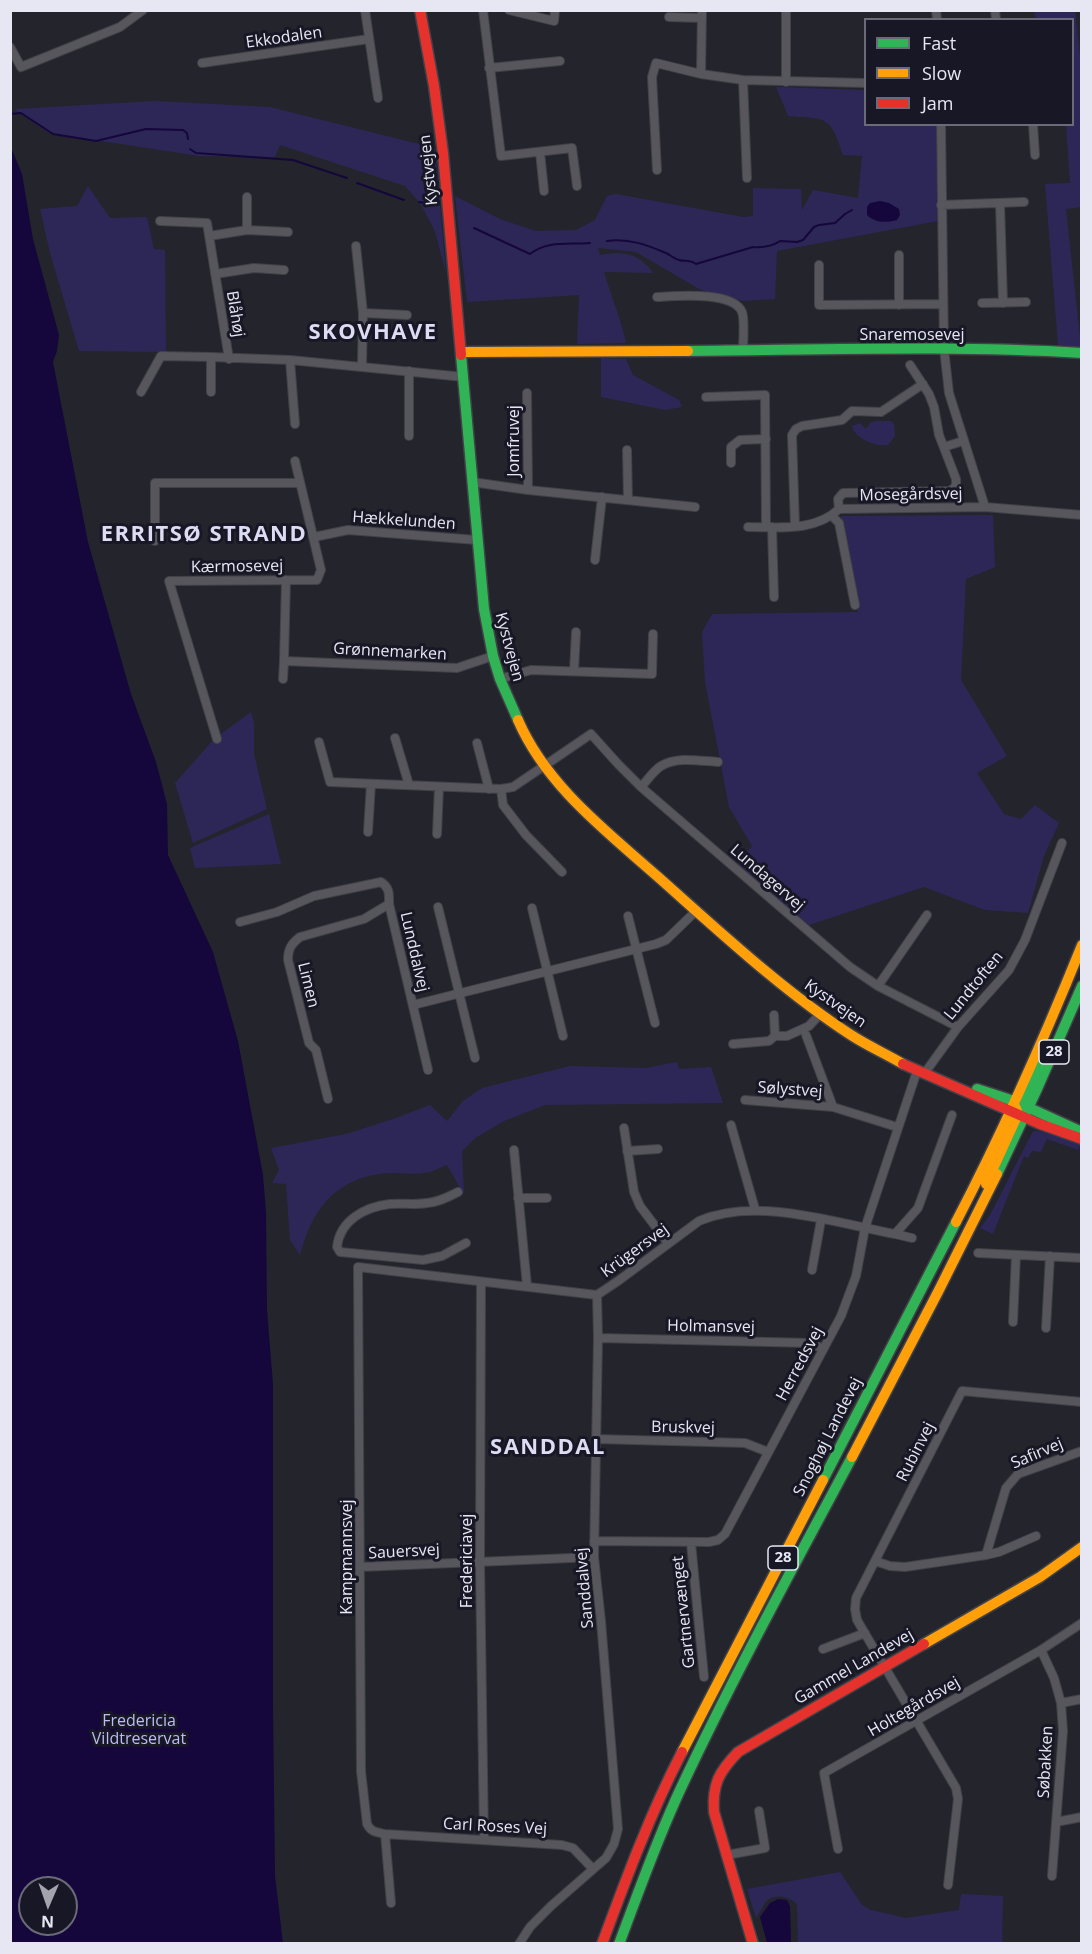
<!DOCTYPE html>
<meta charset="utf-8">
<style>
body{margin:0}
#map{position:relative;width:1092px;height:1954px;overflow:hidden;background:#24242c;font-family:"Open Sans",sans-serif}
canvas{display:block}
.frame{position:absolute;inset:0;border:12px solid #e6e7f2;pointer-events:none}
.legend{position:absolute;left:864px;top:18px;width:210px;height:108px;box-sizing:border-box;background:#171726;border:2px solid #6a6a78;margin:0;padding:8px 10px;list-style:none;font-size:18px;color:#e6e7f2}
.legend li{display:flex;align-items:center;gap:12px;height:30px}
.legend b{width:30px;border:2px solid #6a6a78}
.north{position:absolute;left:18px;top:1876px;width:60px;height:60px;box-sizing:border-box;background:#171726;border:2px solid #6a6a78;border-radius:50%;rotate:182deg;font-size:16px;font-weight:700;line-height:24px;text-align:center;color:#e6e7f2}
.north::after{content:'';display:block;margin:auto;width:21px;height:27px;background:#a2a3ad;clip-path:polygon(50% 0,100% 100%,50% 72%,0 100%)}
</style>
<div id="map">
<canvas width="1092" height="1954"></canvas>
<div class="frame"></div>
<ul class="legend">
<li><b style="height:8px;background:#30b455"></b>Fast</li>
<li><b style="height:8px;background:#ff9f0a"></b>Slow</li>
<li><b style="height:8px;background:#e5322d"></b>Jam</li>
</ul>
<div class="north">N</div>
</div>
<script>
const g = document.querySelector('canvas').getContext('2d');
g.lineJoin = 'round';
function paint(path, color) { g.fillStyle = color; g.fill(path, 'evenodd'); }
function strokePath(path, color, width, dash) { g.strokeStyle = color; g.lineWidth = width; g.lineCap = dash ? 'butt' : 'round'; g.setLineDash(dash || []); g.stroke(path); }
function label(font, color, halo, rows, align = 'center') {
  g.font = font + ' "Open Sans",sans-serif'; g.lineWidth = 6; g.setLineDash([]); g.textBaseline = 'middle'; g.strokeStyle = halo; g.fillStyle = color; for (const [text, x, y, turn = 0] of rows) {
    g.save(); g.translate(x, y); g.rotate((+turn || 0) * Math.PI / 180); g.textAlign = isNaN(turn) ? turn : align; if (halo) g.strokeText(text, 0, 0); g.fillText(text, 0, 0); g.restore();
  }
}
const green = new Path2D(`
 M1034,11H1075L1082,75V207L1066,209L1081,347L1058,345L1045,184L1070,183L1066,125L1072,124V20L1036,19Z
 M776,87L865,90L866,124L936,125L938,221L777,251L775,299L743,301L701,290L636,252L598,248L600,255C623,251 639,253 653,273L604,272C611,296 621,319 626,343L577,344L579,295L467,302L455,196L500,219L536,231L576,230L595,220L607,196L616,194L743,217L753,216V188L801,189L802,210L813,190L858,198L862,156L843,155C830,115 827,119 788,116Z
 M156,101L270,107L435,148L446,274L435,231L420,203L405,186L280,145L275,157L199,156L49,133L14,109Z
 M88,186L110,218L147,217L154,249L165,250L166,352L79,351L50,253L40,209L77,206Z
 M601,358L626,359L633,375L679,400L682,407L665,410L601,397Z
 M876,421H891L894,424L895,436L888,445C875,447 854,438 852,426L860,423L866,429L870,423Z
 M993,515L995,567L966,579L961,680L1007,756L977,773L1004,814L1021,819L1035,805L1059,823L1044,856L1028,913L985,910L924,887L809,925L737,863L752,846L729,807L705,682L702,632L712,614L858,612L841,516Z
 M251,712L254,723V754L267,809L193,843L175,783L214,739Z
 M269,814L281,864L195,868L190,848Z
 M677,1062L679,1069L711,1067L723,1103L545,1105L504,1121L475,1138L462,1151L464,1195L447,1165C441,1167 436,1170 430,1172C413,1176 395,1171 379,1174C332,1181 311,1213 300,1255L290,1240L286,1184L272,1183L279,1170L271,1148L346,1134L393,1119L430,1105L447,1121L463,1101L482,1088L570,1066L646,1068Z
 M1033,1131L1050,1132L1081,1144L1078,1150L1047,1139L1041,1152L1032,1151L1028,1158L1024,1156L993,1234L980,1228L990,1215Z
 M840,1872L862,1905L871,1910L906,1918L959,1910L961,1894L1003,1896L1002,1943H798L797,1904C788,1896 778,1894 767,1900L756,1918L747,1889Z`);
const water = new Path2D(`
 M10,145L22,174L33,239L59,335L57,351L53,362L88,542L131,694L156,762L167,804L168,855L213,952L238,1041L263,1175L266,1212L267,1310L273,1384V1706L275,1876L283,1943H11ZM30,1888H66V1924H30Z
 M880,201L889,203L899,209L900,215L897,220C887,223 875,223 867,215V207L870,203Z
 M778,1899L787,1900L790,1906L791,1943H767L760,1917L770,1903Z`);
const stream = new Path2D(`
 M10,114L21,113L53,134L96,141L146,129L183,130L187,133L188,139
 M190,149L196,153L293,160L347,178
 M357,183L404,200
 M419,202L428,204
 M474,228L530,254C548,240 568,245 590,243
 M607,241C629,238 647,245 666,253C670,255 675,259 679,260C685,262 689,259 696,264L753,247C761,248 773,246 780,241L797,242L803,240L814,227L819,225L835,223L845,214L852,210`);
const street = new Path2D(`
 M365,10L378,98
 M483,10L501,156L572,148L577,186
 M509,10L554,21L555,10
 M936,10L937,20
 M995,10L996,20
 M669,17L702,18
 M10,47L21,67L120,27L143,10
 M202,63L369,39
 M489,68L560,61
 M701,74L702,10
 M743,80L747,178
 M786,82V10
 M941,124L944,349L949,393L985,507L1082,515
 M1033,124L1035,155
 M540,152L544,191
 M657,170L652,77L656,63L701,74L743,80L866,83
 M247,197V230
 M1000,203L1003,303
 M941,205L1024,202
 M160,221L207,223L229,359
 M209,236L247,230L288,232
 M356,246L363,313L362,366
 M899,255V305
 M819,265V305L943,304
 M215,274L254,268L284,270
 M657,297C677,296 733,291 742,312C745,320 743,341 743,350
 M982,303L1026,302
 M363,313L407,315
 M290,360L295,424
 M141,392L161,356L211,357
 M211,392V357L290,360L464,377
 M527,393L528,490
 M706,397L765,395L766,527
 M409,436V371
 M944,447L963,441
 M627,450L628,500
 M731,463V447L740,440L766,439
 M472,482L528,490L695,507
 M839,509L838,499L843,493L950,491L956,486V479L939,435L934,407L929,394L910,365
 M832,516L839,523L855,605
 M795,526L792,435L796,429L802,426L842,420L852,411L881,412L923,384
 M748,527C778,527 815,532 839,509L985,507
 M772,527L774,597
 M314,537L348,530L477,540
 M155,541V483H300
 M595,560L602,497
 M286,580L284,661L457,668L493,656
 M574,671L576,632
 M283,679L284,661
 M500,679L531,670L652,674L653,634
 M395,738L409,785
 M217,739L169,581L317,580L321,570L295,461
 M319,742L330,782L501,789L513,787L591,734L618,764L641,787L850,967L878,986L958,1027
 M477,743L489,789
 M641,787C647,781 653,771 661,766C677,756 700,761 718,762
 M501,789L503,805L526,835L562,872
 M368,832L371,784
 M437,834L439,787
 M438,907L475,1058
 M532,908L563,1036
 M628,916L655,1023
 M240,922L277,912L314,896L381,882C390,888 389,894 389,904L428,1070
 M878,986L927,915
 M413,1005L656,944L666,940L696,911
 M774,1015L775,1036
 M806,1035L833,1107
 M733,1044L769,1041L775,1036H787L809,1026L820,1014
 M924,1074L958,1027L1009,970L1025,940L1062,843
 M328,1099L316,1050L309,1043L288,960C288,949 291,944 300,937L364,919L389,904
 M745,1100L833,1107L897,1127
 M731,1125L755,1209
 M624,1128L634,1192L640,1206L668,1243
 M514,1150L527,1286
 M627,1151L658,1149
 M458,1192C448,1197 439,1202 427,1203C415,1205 402,1203 390,1204C365,1207 340,1220 337,1247L340,1252L423,1260L442,1256L466,1243
 M518,1198H547
 M895,1234L912,1238
 M978,1253L1082,1258
 M812,1270L821,1220
 M481,1282L480,1562L484,1840
 M1013,1322L1016,1255
 M1046,1328L1050,1256
 M598,1338L811,1343L823,1349
 M596,1439L745,1443L768,1452
 M594,1541L709,1542L718,1540L725,1534L841,1316L856,1276L865,1228L917,1071
 M691,1543L704,1677
 M986,1555L1006,1488L1018,1474L1082,1451
 M875,1561L890,1566L905,1567L986,1555L999,1552L1036,1536
 M360,1567L594,1557
 M823,1649L865,1633
 M1041,1650L1054,1678L1061,1703L1063,1731L1052,1876
 M1061,1703L1082,1699
 M1056,1822L1082,1817
 M385,1834L391,1903
 M838,1849L824,1773L1041,1650L1082,1623
 M727,1855L765,1848L759,1811
 M593,1869L573,1848L562,1845L385,1834C376,1832 371,1832 367,1824L361,1771L358,1267L597,1295L618,1281L699,1221C756,1196 836,1223 895,1234L918,1208L952,1115
 M948,1885L958,1799L956,1788L857,1620L855,1609L856,1598L962,1391L1082,1402
 M519,1944L530,1927L551,1906L606,1858L614,1844L618,1829L601,1621L594,1557L598,1338L597,1295`);
const fast = new Path2D(`
 M688,351C819,350 951,345 1082,353
 M461,355L484,609L493,656L500,679L518,720
 M977,1089L1014,1101L1082,1132
 M1023,1111L1021,1104L1040,1059
 M997,1174L1037,1089L1082,986
 M823,1480L956,1222
 M619,1944C639,1891 657,1839 681,1788C734,1675 794,1566 852,1457`);
const slow = new Path2D(`
 M462,352L688,351
 M518,720C546,785 605,830 657,876C718,930 783,991 851,1035C868,1046 886,1054 903,1064
 M986,1184L1018,1114L1016,1108
 M956,1222C1003,1132 1044,1039 1082,945
 M852,1457L939,1290L997,1174
 M924,1644L1040,1577L1082,1547
 M682,1752L823,1480`);
const jam = new Path2D(`
 M420,10L434,86L443,153L461,355
 M903,1064L1040,1124L1082,1139
 M602,1944C626,1879 650,1814 682,1752
 M753,1944L714,1812C712,1784 719,1772 738,1752L924,1644`);
const shields = [
 [1054,1052,30],
 [783,1558,30]
];
const shieldNames = [
 ["28",1054,1052],
 ["28",783,1558]
];
const streetNames = [
 ["Ekkodalen",284,38,-8],
 ["Kystvejen",429,170,-96],
 ["Blåhøj",235,314,81],
 ["Snaremosevej",912,335],
 ["Jomfruvej",514,441,-90],
 ["Mosegårdsvej",911,495,-1],
 ["Hækkelunden",404,521,4],
 ["Kærmosevej",237,567,-1],
 ["Kystvejen",509,647,75],
 ["Grønnemarken",390,652,3],
 ["Lundagervej",767,878,41],
 ["Lunddalvej",414,952,77],
 ["Limen",308,985,76],
 ["Lundtoften",974,986,-51],
 ["Kystvejen",835,1004,35],
 ["Sølystvej",790,1090,4],
 ["Krügersvej",635,1251,-36],
 ["Holmansvej",711,1327,1],
 ["Herredsvej",800,1364,-62],
 ["Bruskvej",683,1428,1],
 ["Snoghøj Landevej",828,1437,-63],
 ["Rubinvej",916,1452,-63],
 ["Safirvej",1037,1454,-23],
 ["Sauersvej",404,1552,-3],
 ["Kampmannsvej",347,1557,-90],
 ["Fredericiavej",467,1561,-90],
 ["Sanddalvej",585,1588,-95],
 ["Gartnervænget",684,1612,-96],
 ["Gammel Landevej",854,1667,-30],
 ["Holtegårdsvej",914,1707,-30],
 ["Søbakken",1046,1762,-87],
 ["Carl Roses Vej",495,1827,3]
];
const parkNames = [
 ["Fredericia",139,1721],
 ["Vildtreservat",139,1739]
];
const districtNames = [
 ["SKOVHAVE",373,333],
 ["ERRITSØ STRAND",204,535],
 ["SANDDAL",548,1448]
];
paint(green, '#2d2758');
paint(water, '#15073b');
strokePath(stream, '#15073b', 2);
strokePath(street, '#414148', 10);
strokePath(fast, '#414148', 13);
strokePath(slow, '#414148', 13);
strokePath(jam, '#414148', 13);
strokePath(street, '#56565c', 8);
strokePath(fast, '#30b455', 10);
strokePath(slow, '#ff9f0a', 10);
strokePath(jam, '#e5322d', 10);
for (const [x, y, w] of shields) { const box = new Path2D(); box.roundRect(x - w / 2, y - 12, w, 24, 4.5); g.fillStyle = '#171726'; g.fill(box); strokePath(box, '#e6e7f2', 1.5); }
label('bold 15px', '#e6e7f2', null, shieldNames);
label('16px', '#e6e7f2', '#171726', streetNames);
label('16px', '#bdbcf4', '#171726', parkNames);
g.letterSpacing = '1.5px';
label('bold 22px', '#dcdcf2', '#171726', districtNames);
g.letterSpacing = '0px';
</script>
